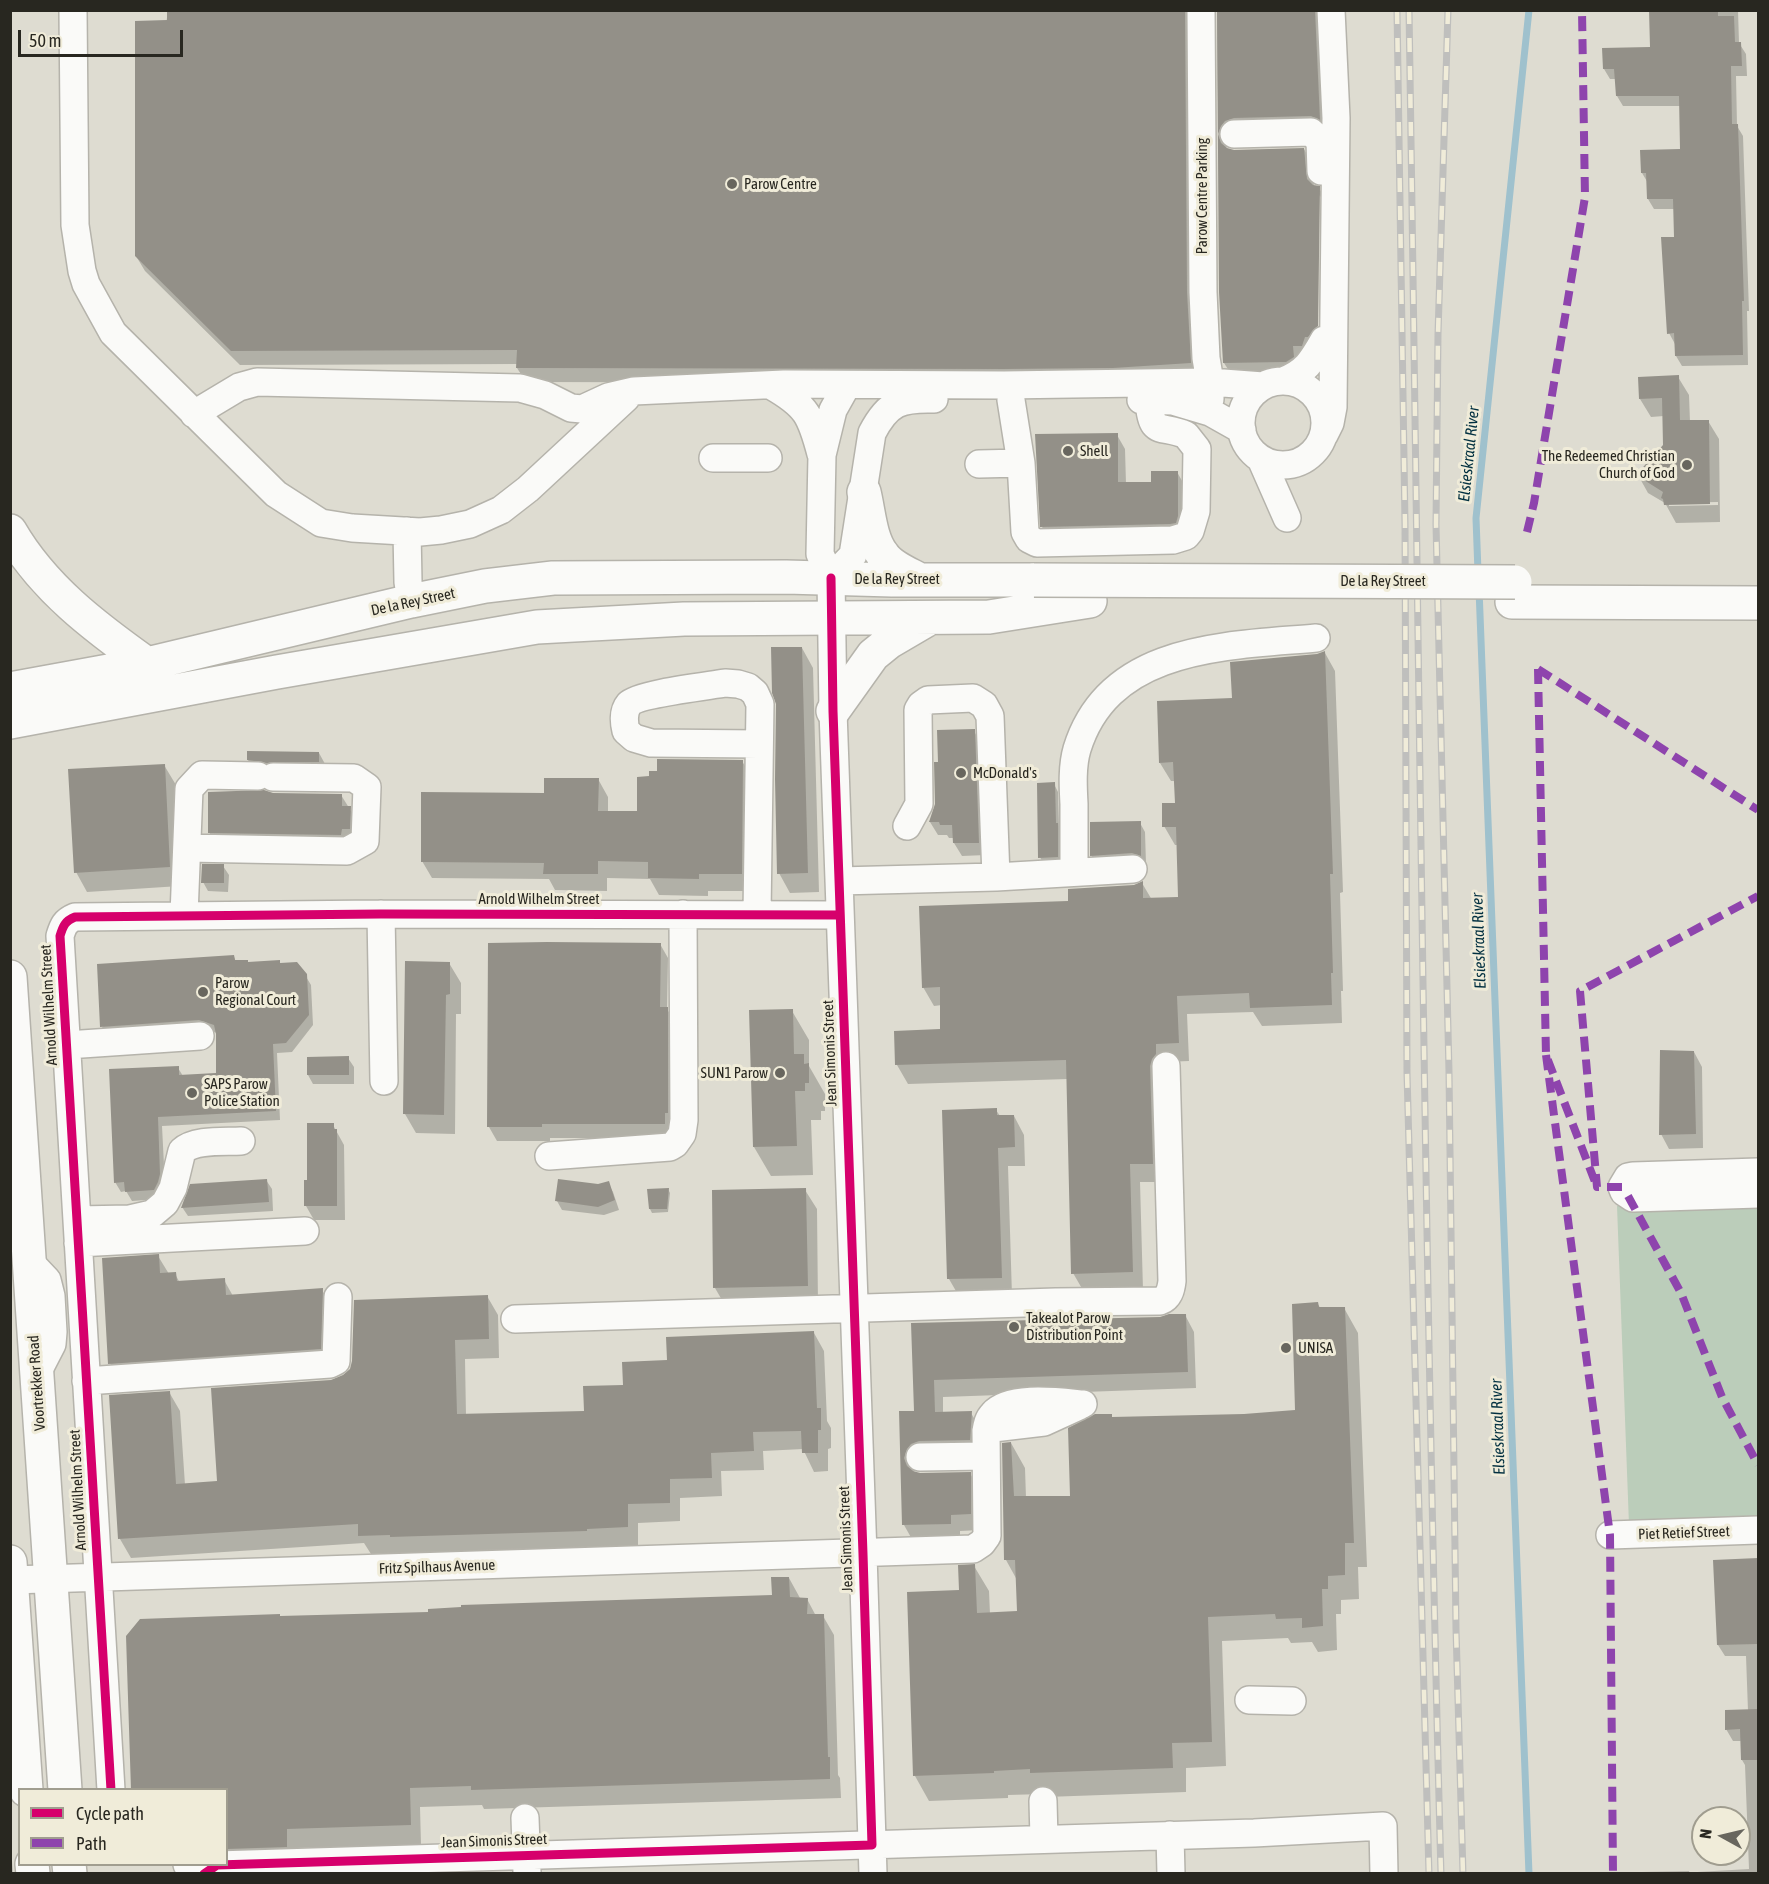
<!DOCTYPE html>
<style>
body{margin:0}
#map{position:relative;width:1769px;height:1884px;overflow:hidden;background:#dedcd1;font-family:"Asap Condensed",sans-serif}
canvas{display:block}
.frame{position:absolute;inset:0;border:12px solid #282720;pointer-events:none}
.legend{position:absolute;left:18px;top:1788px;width:210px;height:78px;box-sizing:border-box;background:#f0ecd9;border:2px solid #a09d8f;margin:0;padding:8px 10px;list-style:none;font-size:18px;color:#282720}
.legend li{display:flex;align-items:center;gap:12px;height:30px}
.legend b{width:30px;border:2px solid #a09d8f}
.north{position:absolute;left:1691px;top:1806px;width:60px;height:60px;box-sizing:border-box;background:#f0ecd9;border:2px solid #a09d8f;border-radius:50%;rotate:278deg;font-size:16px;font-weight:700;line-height:24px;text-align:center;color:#282720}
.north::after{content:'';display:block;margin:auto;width:21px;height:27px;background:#68665e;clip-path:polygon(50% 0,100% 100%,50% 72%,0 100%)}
.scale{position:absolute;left:18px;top:30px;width:165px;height:27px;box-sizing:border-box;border:3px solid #282720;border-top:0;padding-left:8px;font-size:18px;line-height:21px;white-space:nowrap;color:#282720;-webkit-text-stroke:4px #f0ecd9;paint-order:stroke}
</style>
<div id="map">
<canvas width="1769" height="1884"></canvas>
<div class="frame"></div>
<ul class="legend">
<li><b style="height:8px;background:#d6006c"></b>Cycle path</li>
<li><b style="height:8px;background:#8e44ad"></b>Path</li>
</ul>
<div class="north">N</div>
<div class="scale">50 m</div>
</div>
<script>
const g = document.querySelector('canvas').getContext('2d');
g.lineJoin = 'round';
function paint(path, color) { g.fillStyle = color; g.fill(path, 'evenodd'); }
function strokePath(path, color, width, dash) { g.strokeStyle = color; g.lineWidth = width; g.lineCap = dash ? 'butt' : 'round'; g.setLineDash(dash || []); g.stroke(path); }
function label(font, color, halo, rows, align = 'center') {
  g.font = font + ' "Asap Condensed",sans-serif'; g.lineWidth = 6; g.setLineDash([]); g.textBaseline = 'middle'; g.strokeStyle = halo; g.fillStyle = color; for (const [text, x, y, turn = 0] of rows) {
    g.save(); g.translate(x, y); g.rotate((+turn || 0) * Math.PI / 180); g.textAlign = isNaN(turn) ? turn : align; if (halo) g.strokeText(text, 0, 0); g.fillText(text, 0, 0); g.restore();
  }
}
const green = new Path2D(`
 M1758,1202V1521L1629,1525L1617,1206Z`);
const shadow = new Path2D(`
 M168,10H1203L1198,377L1013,383L526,382L517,368L518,364L240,365L145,271L136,256Z
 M1217,10H1324L1328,133L1228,141L1226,149L1234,151L1304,149L1312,164L1314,186L1319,188L1327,202L1326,341L1294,376L1233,377L1224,363L1220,292ZM1318,194L1321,197L1320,333H1317Z
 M1650,10H1738L1739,43L1746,54L1747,76H1736L1737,126L1743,136L1749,311H1747L1748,365L1682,366L1676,356L1675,344L1669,333L1676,238L1675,209H1654L1648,199V183L1642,173L1681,151L1680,106H1623L1617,96L1616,79H1610L1604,69L1651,49Z
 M1678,377L1689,395L1690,422L1708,421L1719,439L1720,522L1676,523L1665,503L1648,493L1638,475L1664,446V416L1651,417L1640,399ZM1718,502V505L1669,506V503Z
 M1117,435L1125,449L1126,484L1153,483L1177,472L1185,486V532L1050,541L1042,527Z
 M802,648L813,668L819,892L790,893L779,873Z
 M1325,653L1335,671L1343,892L1340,893L1343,991H1341L1342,1023L1262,1026L1253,1012L1187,1014L1189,1061L1165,1062L1163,1182H1140L1143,1290L1084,1292L1073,1273L1068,1079L908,1084L897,1065L896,1032L942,1031V1005L934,1006L923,987L1070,903L1142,883L1152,900L1180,899L1178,845H1175L1164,826L1176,804L1175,781H1171L1160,763L1233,700Z
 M974,731L981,744L986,855L962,856L954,843V838H949L947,835H938L930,822L936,804L939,764Z
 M319,753L330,773L260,779L248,760Z
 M742,761L752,778L751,891H708V896L659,895L650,879L607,878V891L555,890L549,879L432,878L422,861L546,794L598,779L608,797V813H639Z
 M164,765L176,785L180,886L87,892L76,872Z
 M1054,784L1058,792L1059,828L1062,833V865H1044L1040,857Z
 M273,794L341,795L361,827L360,848L221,852L209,832Z
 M1140,823L1145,832L1146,864L1138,862L1097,865L1091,855Z
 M223,866L229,875L228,892L208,891L203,882Z
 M660,944L668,958L667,1009L675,1022L672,1138H550V1141H497L489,1127Z
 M234,957L236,962L248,964L279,961L281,964L305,975L311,985L313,1025L292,1052L277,1053L280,1120L162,1126L165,1185L159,1199L132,1201L126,1191L121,1192L115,1182L178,1068L183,1076L217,1075V1033L205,1029L107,1036L102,1027Z
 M449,963L461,983V1014H456L455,1134L416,1133L405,1114Z
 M792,1011L809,1040V1066L825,1094V1111H821V1120H811L813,1175L771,1176L754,1147Z
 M1694,1052L1702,1067L1703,1148L1669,1149L1661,1134Z
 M348,1058L354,1067V1084H313L308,1075Z
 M996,1110L1000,1116H1014L1024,1135L1025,1166H1008L1012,1296L960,1298L949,1279L944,1112Z
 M333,1125L344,1145L345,1220H314L306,1206L308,1182Z
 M266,1180L272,1189L273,1211L188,1216L182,1207Z
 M608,1183L613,1192L619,1210L604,1215L562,1210L557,1201Z
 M668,1189L670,1193L668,1212L652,1213L650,1209Z
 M805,1190L817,1209L818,1306L726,1307L715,1288Z
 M158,1256L169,1274H175L180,1283L224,1280L233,1296L322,1290L333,1309L331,1367L121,1382L110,1363Z
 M487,1296L498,1315L499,1358L465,1359L466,1416L585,1412L625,1386L668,1362L814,1333L824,1351L827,1421L831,1428V1448L828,1449V1471L814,1472L803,1449L763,1451L764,1470L721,1471L722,1496L680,1498V1521L638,1523V1546L597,1547V1550L402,1555L401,1553L371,1554L364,1543L131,1558L120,1539L111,1397L169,1392L180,1411L185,1485L219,1483L331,1381L344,1376Z
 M1317,1303L1321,1309L1344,1308L1358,1333L1367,1567H1358L1359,1599L1341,1600V1614H1336L1337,1650L1318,1652L1312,1642L1291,1643L1288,1638L1222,1641L1226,1766L1186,1768V1792L1046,1797L1043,1794L1008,1795V1798L929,1801L915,1776L960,1592L974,1566L989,1591L990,1614L1018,1613L1017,1580L1006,1560L1003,1444L1011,1443L1025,1468L1026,1498L1071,1497L1113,1419L1244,1415L1297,1411Z
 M1185,1315L1194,1332L1196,1388L943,1397V1413H971L980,1429L979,1457L915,1467L913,1473H970L979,1490L980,1530L960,1531V1540L913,1541L904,1525L900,1412H916L913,1325L1160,1318Z
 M1758,1560V1874H1697V1872L1749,1869L1745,1765L1742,1760V1741H1733L1726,1729L1748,1711L1746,1656H1725L1718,1645L1715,1561Z
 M789,1578L800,1598L807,1599L816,1616H823L834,1635L838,1775L840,1778L841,1798L484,1809L482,1805L420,1807L421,1845L297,1848L298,1866L226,1864V1790L280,1618L429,1614L773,1596Z
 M10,1833L13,1874H10Z
 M1689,1871L1690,1874H1641V1872Z`);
const stream = new Path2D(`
 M1478,572L1476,518L1529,10
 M1479,589L1529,1874`);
const building = new Path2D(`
 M167,10H1185L1187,292L1191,363L1113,368L1004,369L516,368L517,350L231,351L135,256V21L167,20Z
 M1217,10H1315L1320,120L1311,116L1234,118L1225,121L1221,126L1218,134L1221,143L1227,148L1234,150L1304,148L1307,179L1313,185L1320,186L1318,326L1308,337H1305L1302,346H1293L1294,357L1286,362L1223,363L1219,292Z
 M1649,10H1718V16H1734L1735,42H1741L1742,66H1731L1732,124H1738L1744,301H1742L1743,355L1675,356L1674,333L1667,334L1661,237H1674L1673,199H1647L1646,173H1641L1640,150L1680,149L1679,96H1616L1614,69H1603L1602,48L1650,47Z
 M1679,375L1680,420H1709L1710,504L1664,505L1663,499L1661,498L1663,492L1636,475L1663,445L1662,398L1639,399L1638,377Z
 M1118,433V482H1151V471H1178V516L1176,523L1170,524L1040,527L1035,434Z
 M771,647H802L808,873L777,874L775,779L776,704L772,693Z
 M1325,651L1333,874H1330L1333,973H1331L1332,1005L1250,1008L1249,993L1177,996L1179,1043L1156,1044V1054L1152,1059L1150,1066L1153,1164H1130L1133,1272L1071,1274L1066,1060L895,1065L894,1031L940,1029V987L922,988L919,906L1068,901V889L1134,885L1143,881V898L1178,897L1176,827H1162V803H1175L1173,762L1159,763L1157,701L1232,698L1230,662L1317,654Z
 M975,729L979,843H953L952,825H940L939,822H929L935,804L934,762H938L937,730Z
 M247,751L319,752V762L267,763L247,760Z
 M657,759L743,760L742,874H699V879L648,878V862L598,861V874H543L544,863L421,862V792L544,793V778H599L598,811H637V777L649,776V771H657Z
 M165,764L170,867L74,873L68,769Z
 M1055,782L1056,823H1058V857L1038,858L1037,783Z
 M264,790L273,793L342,794V806H351L350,829H342L341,835L208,833V792Z
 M1141,821V856L1132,853L1090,856V822Z
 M202,864H224V883H201Z
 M547,942L661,943L660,1007H668V1113H665V1124H542V1127H487L488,943Z
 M234,955L235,960H248V962L280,960V963L297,962L307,974L309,1015L286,1043L273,1044L276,1111L158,1117L160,1174L158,1182L154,1190L125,1192L124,1182L114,1183L109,1069L179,1066V1075L216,1073V1034L214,1025L199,1020L100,1027L97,964Z
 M405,961L450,962V994L446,995L444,1115L403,1114Z
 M793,1009L794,1054H804V1064L809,1063V1083H805V1091H795L797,1146L753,1147L749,1010Z
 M1660,1050L1694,1051L1696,1134L1659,1135Z
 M349,1056V1075H307V1057Z
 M997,1108V1115H1014L1015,1147L998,1148L1002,1278L947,1279L942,1110Z
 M307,1123H334V1129H337V1206H304V1180H307Z
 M267,1179L269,1202L181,1208L190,1184Z
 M558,1179L598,1184L609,1181L615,1200L598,1207L555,1201Z
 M669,1188L667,1209H649L647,1189Z
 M806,1188L808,1286L713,1288L712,1190Z
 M159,1254L160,1273L176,1272L177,1281L225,1278L226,1295L323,1288L321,1349L108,1364L102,1258Z
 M488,1295L489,1339L455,1340L457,1414L584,1411L583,1386L623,1385L622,1362L667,1360L666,1337L814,1331L817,1408H821V1430H818V1453H802L801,1431L753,1432L754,1451L711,1453L712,1478L670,1479V1503L628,1504V1527L587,1529V1531L390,1537V1535L358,1536V1524L118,1539L109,1395L170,1391L176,1484L217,1481L211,1388L331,1380L343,1375L350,1369L352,1361L354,1300Z
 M1318,1302L1319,1307H1345L1354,1543H1345V1575L1328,1576V1589H1322L1323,1626L1302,1628V1618L1276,1619L1275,1614L1208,1617L1212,1742L1172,1743L1173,1768L1030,1773V1769L994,1771V1773L913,1776L907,1592L959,1590L958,1565L975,1564L977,1613L1017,1611L1015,1560H1004L1002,1443L1011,1442L1014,1496H1070L1068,1428L1095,1414H1112V1417L1244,1414L1295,1410L1292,1304Z
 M1169,1314H1186L1188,1372L934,1380L935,1412L972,1411L970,1440L919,1441L911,1444L907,1449L904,1458L907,1466L913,1471L920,1473L971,1472V1514L951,1515V1524L902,1525L899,1411H914L911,1323L1160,1317Z
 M1758,1558V1644L1717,1645L1713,1560Z
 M771,1577H789L790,1597L808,1598L807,1614H824L828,1757H830V1779L471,1790V1786L410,1788L411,1825L287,1829V1847L227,1849L226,1790H131L126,1636L140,1619L280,1614V1616L428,1612V1609L461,1607V1605L772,1595Z
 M1758,1709V1760H1741L1740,1729L1725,1730V1710Z`);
const minor = new Path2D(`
 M73,10L75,225L82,271L86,284L113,333L276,494L321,523L352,528L420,532L441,530L470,524L501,510L528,489L626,398
 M1201,10L1203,292L1206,358L1210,382V399
 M1234,134L1311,132L1320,141L1321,171
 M1283,381C1306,372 1312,361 1324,340
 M1241 423a42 42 0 1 1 84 0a42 42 0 1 1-84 0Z
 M847,385L833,410L822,455L820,554L831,578L833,711L863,1554L873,1874
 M772,386C807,406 811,416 821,454
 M1011,400L1021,463L1025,532L1029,539L1037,543L1173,540L1186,536L1190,531L1196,511L1197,449L1186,435C1161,424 1151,438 1149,400
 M1141,400L1173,401L1210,412L1242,430
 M194,414L239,387L257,382L520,388L545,395L571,408L582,409L608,397L634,391L784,384L1004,385L1210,382L1263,386
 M1324,435L1330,423L1333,407L1336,118L1331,10
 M713,458H768
 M1261,459L1287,518
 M979,464L1021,463
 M407,531L408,582L411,601
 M831,578L853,555L872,433C888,402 901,398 934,399
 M907,826L919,804L918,710L921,705L928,700L973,698L984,705L990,716L996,877
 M187,848L347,851L365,841L367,787L354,778L273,777
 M1074,872C1074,849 1074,826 1074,804C1073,786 1072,766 1077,749C1109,645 1227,646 1316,638
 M839,881L996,877L1133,869
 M381,914L384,1081
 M757,914L760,704L755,693L748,687L738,684L725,683C708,686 638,694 629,704C623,711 624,723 626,731L634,738L651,743L759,744
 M184,915L189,789L202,775L258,776
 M67,1045L200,1036
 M549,1156L670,1147L675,1144L682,1134L684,1120L683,914
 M1758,1172L1633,1176L1628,1177L1622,1187L1624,1192L1633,1198L1758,1194
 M77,1220L130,1219L152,1214L165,1203L173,1188L182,1151C195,1139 224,1142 241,1141
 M78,1243L305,1231
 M29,1261L47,1280L51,1296L53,1332L52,1344L36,1375
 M515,1319L1056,1302L1160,1301C1169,1298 1171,1290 1172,1281L1166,1066
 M86,1381L330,1364L336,1361L338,1297
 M986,1431L993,1428L1044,1422L1079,1406
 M920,1457L986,1456
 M1610,1535L1758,1530
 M12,1580L973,1549L982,1543L987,1536L986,1431C987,1425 988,1419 993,1414C1009,1395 1060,1402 1083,1404
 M1249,1700L1292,1701
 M111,1790L60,936C63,926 65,921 75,917L381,914L840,915
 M1043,1801L1044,1839
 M525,1818L527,1872
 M1170,1835L1171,1874
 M204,1874L217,1865L1254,1833L1383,1826L1384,1874`);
const major = new Path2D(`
 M864,492C869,512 870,539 883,555C890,566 907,573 918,579
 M10,531C43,588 95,627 147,664
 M1512,602L1758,603
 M10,689L147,664L411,601L485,586L553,578L786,577L892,580H1034
 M833,711L873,655L889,642L930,618
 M10,722L277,672L537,627L684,619L989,617L1090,601
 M10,977L65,1790
 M10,1562L26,1790
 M32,1864L33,1874
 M69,1864L70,1874
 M190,1864L217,1865`);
const rail = new Path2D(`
 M1397,10L1405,524L1407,1073L1429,1874
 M1409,10C1419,631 1424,1253 1441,1874
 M1448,10L1438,334L1436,524L1449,1072L1456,1629L1463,1874`);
const majorBridge = new Path2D(`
 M1034,580L1515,582`);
const quiet = new Path2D(`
 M1527,532L1534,503L1585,197L1582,10
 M1538,669L1546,1055L1597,1187
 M1538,669L1758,810
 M1546,1055L1610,1535L1613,1874
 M1622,1187H1597L1580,991L1758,896
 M1628,1196L1681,1293L1722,1397L1758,1465`);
const cycleway = new Path2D(`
 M111,1790L60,936C63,926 65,921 75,917L381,914L840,915
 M204,1874L217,1865L872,1845L863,1554L833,711L831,578`);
const markers = [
 [732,184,6,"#68665e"],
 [1068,451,6,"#68665e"],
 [1687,465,6,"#68665e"],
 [961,773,6,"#68665e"],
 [203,992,6,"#68665e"],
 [780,1073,6,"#68665e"],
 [192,1093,6,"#68665e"],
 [1014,1327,6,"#68665e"],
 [1286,1348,6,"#68665e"]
];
const poiNames = [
 ["Parow Centre",744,184],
 ["Shell",1080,451],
 ["The Redeemed Christian",1675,456,"right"],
 ["Church of God",1675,473,"right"],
 ["McDonald's",973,773],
 ["Parow",215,983],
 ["Regional Court",215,1000],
 ["SUN1 Parow",768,1073,"right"],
 ["SAPS Parow",204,1084],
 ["Police Station",204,1101],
 ["Takealot Parow",1026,1318],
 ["Distribution Point",1026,1335],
 ["UNISA",1298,1348]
];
const streetNames = [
 ["Parow Centre Parking",1202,196,-90],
 ["De la Rey Street",897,579],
 ["De la Rey Street",1383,581],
 ["De la Rey Street",413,602,-12],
 ["Arnold Wilhelm Street",539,899],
 ["Arnold Wilhelm Street",49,1005,-93],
 ["Jean Simonis Street",830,1053,-92],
 ["Voortrekker Road",37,1383,-94],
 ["Arnold Wilhelm Street",78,1490,-93],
 ["Piet Retief Street",1684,1533,-2],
 ["Jean Simonis Street",846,1539,-92],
 ["Fritz Spilhaus Avenue",437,1567,-2],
 ["Jean Simonis Street",494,1841,-2]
];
const waterNames = [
 ["Elsieskraal River",1469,454,-84],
 ["Elsieskraal River",1479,941,-92],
 ["Elsieskraal River",1498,1427,-92]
];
paint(green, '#bbcdba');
paint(shadow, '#0003');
strokePath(stream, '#9fc1cd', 7);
paint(building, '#939088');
strokePath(minor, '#b5b3ab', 30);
strokePath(major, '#b5b3ab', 36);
strokePath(minor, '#fafaf8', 27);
strokePath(major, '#fafaf8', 33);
strokePath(rail, '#bfbfbd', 7);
strokePath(rail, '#f0ecd9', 4.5, [14]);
strokePath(majorBridge, '#b5b3ab', 36, []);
strokePath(majorBridge, '#fafaf8', 33);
strokePath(quiet, '#8e44ad', 8, [15, 8]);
strokePath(cycleway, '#d6006c', 9);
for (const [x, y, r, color] of markers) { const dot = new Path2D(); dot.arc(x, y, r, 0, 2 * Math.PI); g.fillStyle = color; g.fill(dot); strokePath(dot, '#f0ecd9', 2); }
label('15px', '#282720', '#f0ecd9', poiNames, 'left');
label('15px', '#282720', '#f0ecd9', streetNames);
label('italic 16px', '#023040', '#f0ecd9', waterNames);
</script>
